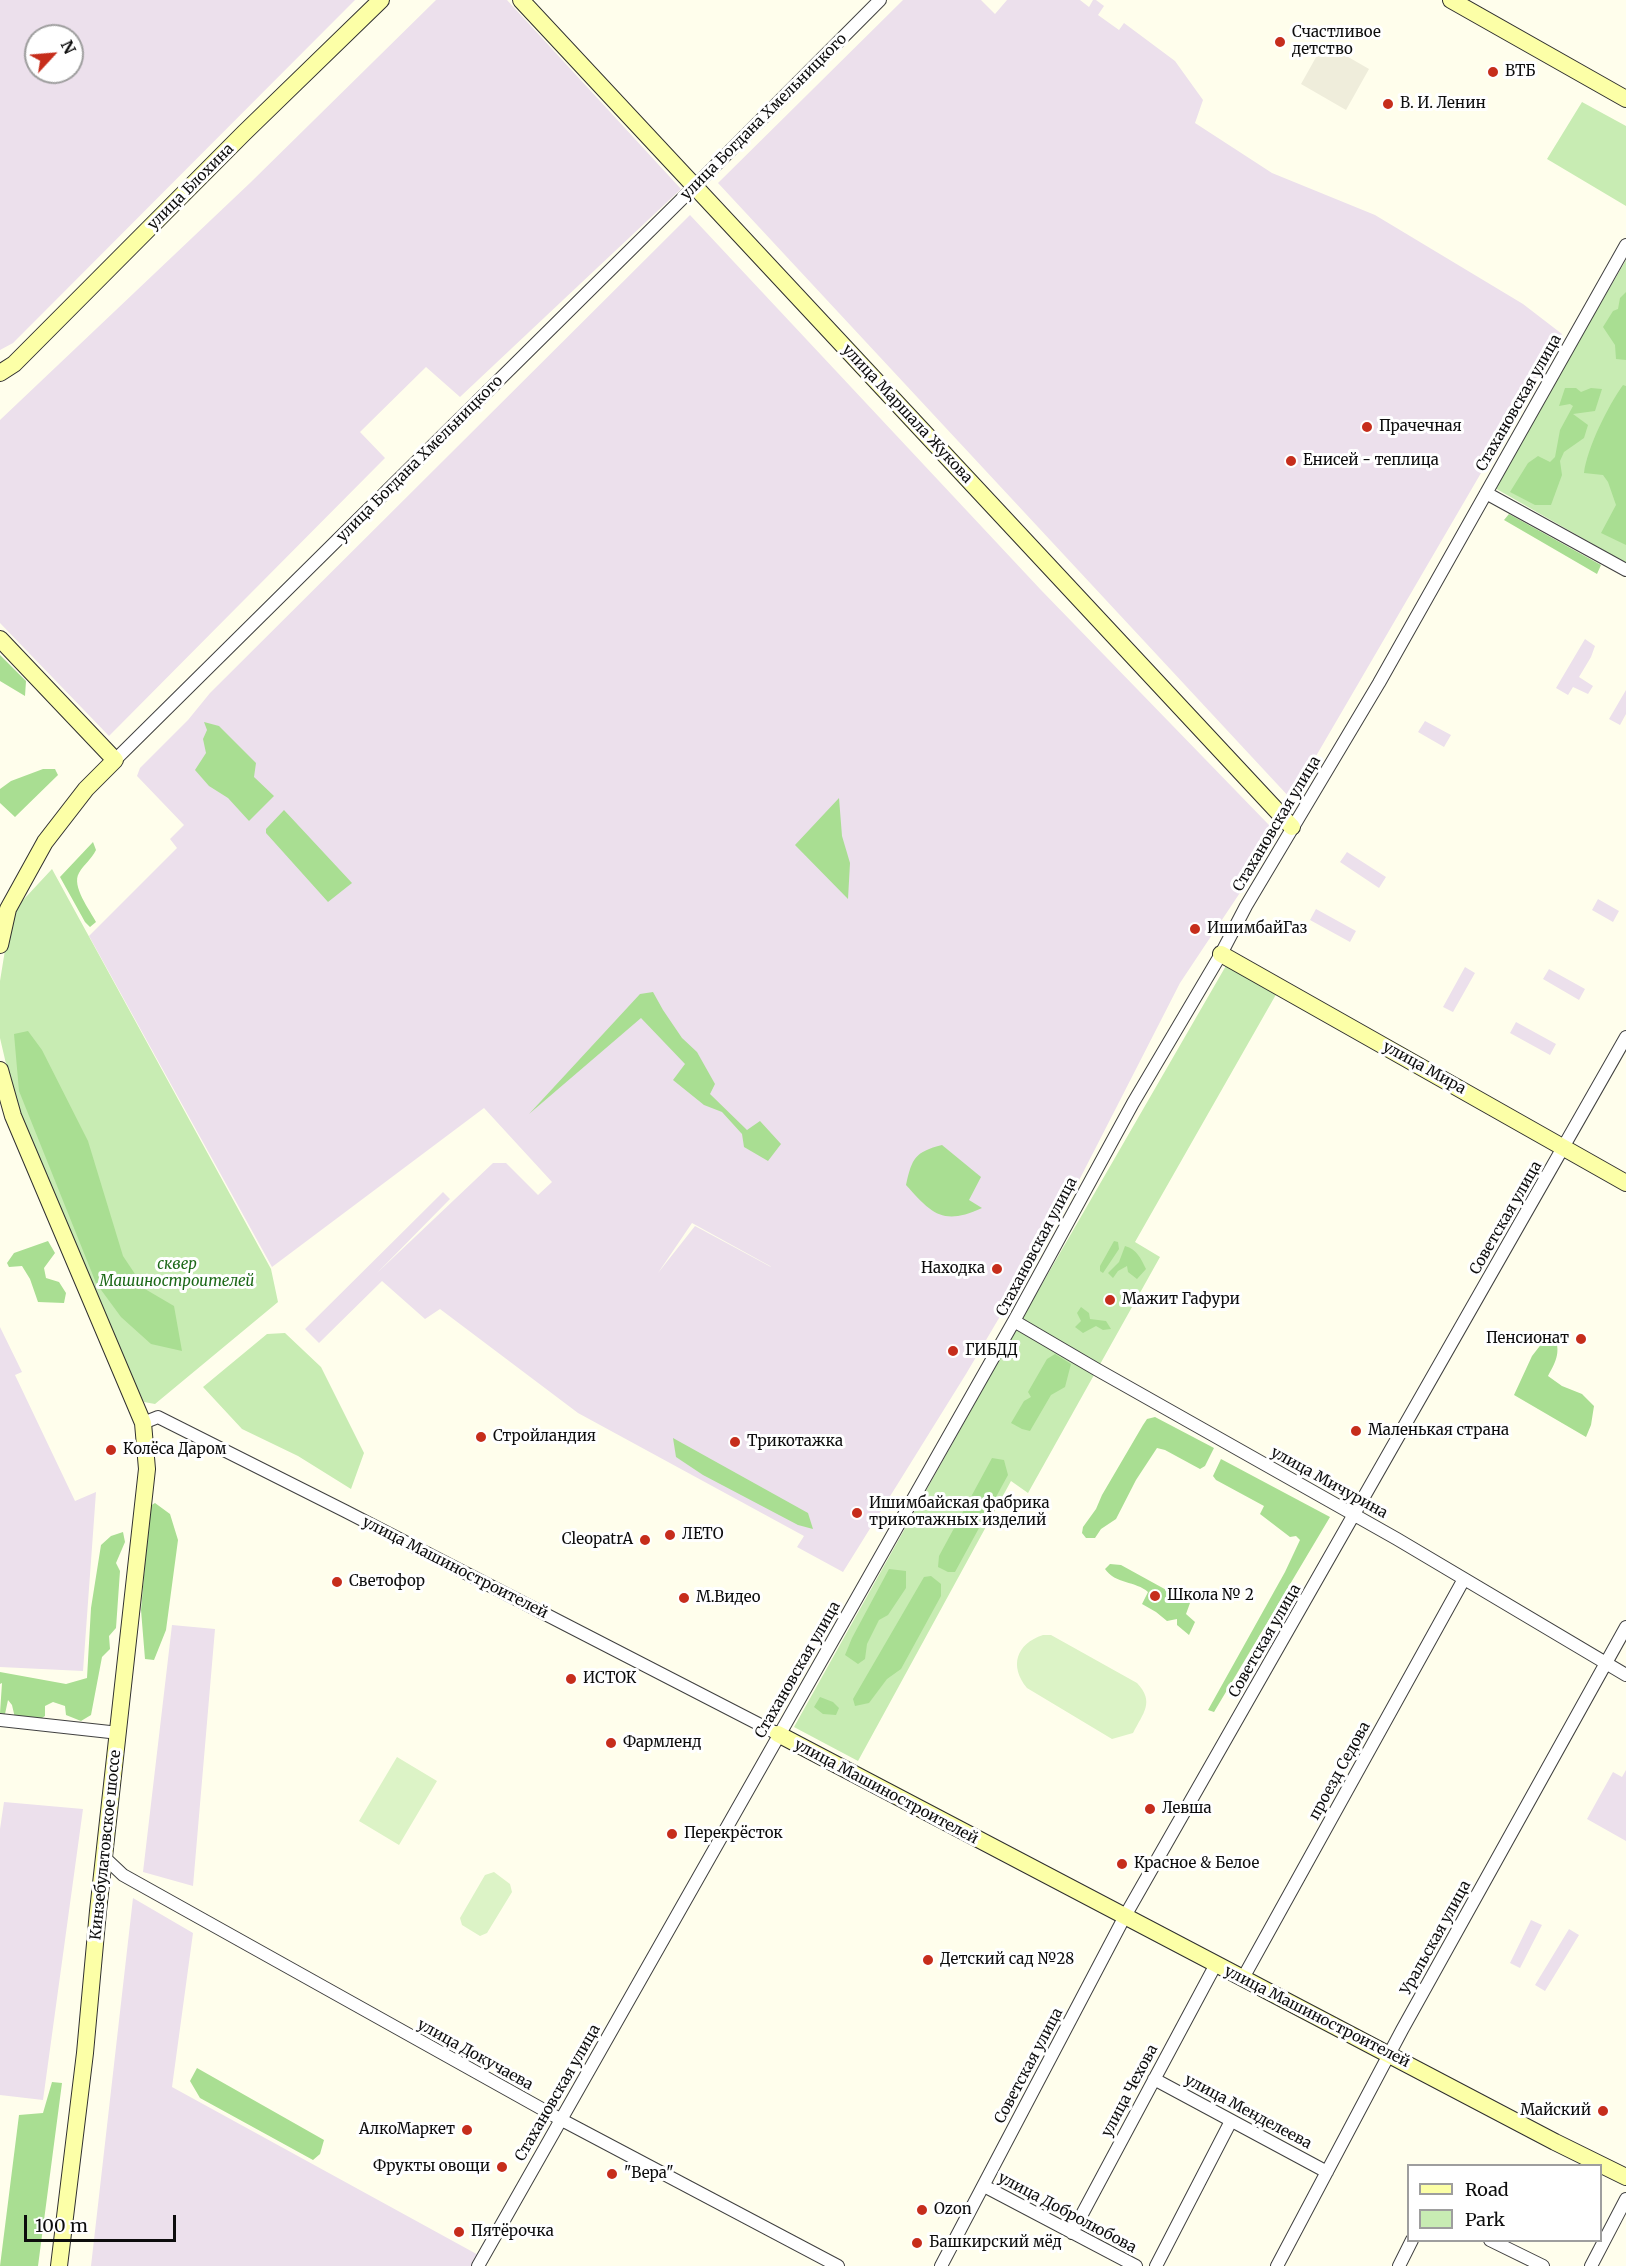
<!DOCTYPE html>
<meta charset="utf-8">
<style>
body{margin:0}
#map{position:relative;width:1626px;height:2266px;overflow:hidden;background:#fffeec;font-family:Merriweather,serif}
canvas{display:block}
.legend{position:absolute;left:1407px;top:2164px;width:195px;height:78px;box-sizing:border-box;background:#fff;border:2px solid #9e9e9e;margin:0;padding:8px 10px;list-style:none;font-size:18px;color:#0d0d0d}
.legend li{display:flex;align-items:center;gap:12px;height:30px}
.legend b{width:30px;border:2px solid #9e9e9e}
.north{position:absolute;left:24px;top:24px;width:60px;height:60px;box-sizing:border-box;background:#fff;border:2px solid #9e9e9e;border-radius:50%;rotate:64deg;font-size:16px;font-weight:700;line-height:24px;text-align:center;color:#0d0d0d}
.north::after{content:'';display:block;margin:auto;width:21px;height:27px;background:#c62d1b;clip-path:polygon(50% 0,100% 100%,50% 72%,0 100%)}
.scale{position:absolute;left:24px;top:2215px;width:152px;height:27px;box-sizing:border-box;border:3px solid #0d0d0d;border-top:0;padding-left:8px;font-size:18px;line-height:21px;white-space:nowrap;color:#0d0d0d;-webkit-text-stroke:4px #fff;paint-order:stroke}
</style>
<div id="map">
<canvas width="1626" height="2266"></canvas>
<ul class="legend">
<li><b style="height:8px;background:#fcffa7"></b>Road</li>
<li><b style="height:16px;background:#c8ecb3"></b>Park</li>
</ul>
<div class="north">N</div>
<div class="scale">100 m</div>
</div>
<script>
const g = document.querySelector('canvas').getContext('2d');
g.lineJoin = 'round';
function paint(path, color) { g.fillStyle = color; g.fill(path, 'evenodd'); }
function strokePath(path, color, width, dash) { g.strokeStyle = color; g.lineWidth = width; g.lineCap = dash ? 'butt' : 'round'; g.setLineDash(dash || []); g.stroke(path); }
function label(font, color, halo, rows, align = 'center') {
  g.font = font + ' Merriweather,serif'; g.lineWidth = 6; g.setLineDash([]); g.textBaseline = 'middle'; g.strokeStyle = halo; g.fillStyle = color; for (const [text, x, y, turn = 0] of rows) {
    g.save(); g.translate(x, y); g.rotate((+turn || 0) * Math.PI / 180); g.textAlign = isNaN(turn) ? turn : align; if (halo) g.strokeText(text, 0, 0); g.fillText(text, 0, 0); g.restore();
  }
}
const industrial = new Path2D(`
 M0,0H355L13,343L0,350ZM36,36H72V72H36Z
 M436,0H507L681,189L460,397L426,367L360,432L385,458L109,736L0,623V420L251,182Z
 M903,0H981L995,14L1007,0H1080L1089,7L1093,0H1096L1104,6L1098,15L1119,30L1124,23L1175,61L1203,100L1195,123L1272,173L1375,215L1523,304L1562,334L1291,799L718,183Z
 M690,215L1041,590L1269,825L1273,843L1180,983L1071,1196L966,1374L843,1572L797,1547L804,1536L578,1413L440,1309L425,1319L382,1281L319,1343L305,1329L443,1192L450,1199L377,1273L493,1163H506L538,1195L552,1182L484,1108L272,1267L89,936L177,848L170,839L184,825L137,776L140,768L188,720L210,693ZM692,1223L770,1266L771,1267L695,1226L658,1273Z
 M1585,639L1595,646L1591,657L1579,677L1593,686L1588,694L1573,687L1568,695L1556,688Z
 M1626,690V714L1620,725L1609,719Z
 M1425,721L1451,735L1444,747L1418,732Z
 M1347,852L1386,877L1379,888L1340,862Z
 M1598,899L1619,911L1613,922L1592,910Z
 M1316,909L1356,931L1350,942L1310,920Z
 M1465,967L1475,973L1453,1012L1443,1007Z
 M1549,969L1585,989L1579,1000L1543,979Z
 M1516,1022L1556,1044L1550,1055L1510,1033Z
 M0,1327L22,1372L15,1375L75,1501L96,1492L83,1671L0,1667Z
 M172,1625L215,1629L193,1886L143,1872Z
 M1626,1770V1841L1587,1819L1613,1772L1622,1777Z
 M4,1802L83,1809L43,2100L0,2095V1829Z
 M133,1898L193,1933L172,2087L482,2257L477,2266H91Z
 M1531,1920L1542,1925L1520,1968L1510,1963Z
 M1569,1929L1579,1935L1545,1991L1535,1985Z`);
const green = new Path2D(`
 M1582,102L1626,126V206L1547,159Z
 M1626,260V563L1493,487Z
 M52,869L271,1269L278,1302L155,1404L144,1402L109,1331L17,1111L0,1038V981L11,913Z
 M1227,964L1278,991L1135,1242L1160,1257L1028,1493L1011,1481L858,1761L794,1727L1027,1310Z
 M285,1333L321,1367L364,1453L351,1489L298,1456L242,1429L203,1387L267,1334Z`);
const forest = new Path2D(`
 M1626,292V360L1616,359L1615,345L1603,327L1613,311L1618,309L1620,298Z
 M1623,385L1626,386V545L1601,533L1616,505L1608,482L1603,475L1584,473C1587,448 1608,406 1623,385Z
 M1565,388H1576L1581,392L1591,388L1602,389L1595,411L1573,414L1588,425L1584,438L1564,452L1560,461L1562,475L1551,505H1535L1510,492L1528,463L1538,456L1550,462L1555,457L1560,430L1573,406L1570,404L1559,406Z
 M1509,514L1601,565L1597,574L1504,520Z
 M0,655L26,681L25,696L0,681Z
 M204,722L219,726L256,763L254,777L274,796L249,821L228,798L209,786L195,770L206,753L203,739L207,730Z
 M43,769H55L58,775L15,817L0,803V789L11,781Z
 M839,798L842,836L850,863L848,899L795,845Z
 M284,810L352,883L328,902L266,833V829Z
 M93,842L96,850C91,860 84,864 79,873C71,886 90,910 96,922L90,927L85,922L60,877Z
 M653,992L663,1010L682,1038L697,1052L715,1084L710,1094L747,1130L760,1121L781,1144L768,1161L744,1147L742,1134L722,1112L704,1105L673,1080L685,1064L641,1018L529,1114L640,994Z
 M28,1031L42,1050L88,1141L123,1256L145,1289L174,1306L182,1351L151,1344L121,1317L96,1283L19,1091L14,1034Z
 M942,1145L981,1177L969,1200L982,1208C943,1226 932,1214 906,1185C912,1158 915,1152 942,1145Z
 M48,1241L55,1253L44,1268L46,1278L59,1282L66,1293L64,1303L38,1302L30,1279L22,1266L9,1267L7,1263L14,1253Z
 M1114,1241L1118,1242L1119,1249L1103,1273L1100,1271V1266Z
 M1125,1246C1137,1249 1141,1259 1146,1269L1137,1279L1128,1272L1127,1266L1118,1271L1113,1278L1108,1273L1119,1262Z
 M1081,1307L1089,1313L1090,1319L1106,1321L1111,1329L1103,1330L1096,1326L1083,1333L1075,1327L1081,1321L1077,1313Z
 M1546,1338H1555C1561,1353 1555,1363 1548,1376L1562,1386L1582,1394L1594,1406L1591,1425L1586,1437L1514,1395L1532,1356Z
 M1055,1354L1071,1364L1065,1387L1051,1395L1030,1431L1022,1429L1011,1423L1024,1401L1031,1397L1028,1392L1047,1359Z
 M1155,1417L1214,1448L1205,1466L1200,1469L1165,1450L1157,1448L1136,1480L1116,1519L1101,1529L1095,1538H1086L1082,1533L1083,1527L1096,1509L1102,1495L1143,1425L1147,1419Z
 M673,1438L808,1513L813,1529L798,1525L703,1475L676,1457Z
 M992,1458L1004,1460L1008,1475L955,1572H948L938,1567L939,1556Z
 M1221,1459L1330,1517L1214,1712L1208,1710L1285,1572L1300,1540L1296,1536L1290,1537L1260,1514L1264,1506L1216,1480L1213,1476Z
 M155,1503L170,1514L178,1540L166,1630L154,1660L145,1659L141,1610L150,1506Z
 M123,1532L125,1542L116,1563L120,1571L116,1628L109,1636L110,1649L102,1657L91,1715L81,1721L66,1715L65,1706L53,1702L45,1706V1716L39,1720L15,1718L12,1705L8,1700L5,1714L0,1713L2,1683L0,1684V1672L66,1684L87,1678L91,1608L101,1545L111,1536Z
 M1110,1564L1121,1565L1190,1603L1186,1614L1195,1622L1189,1635L1177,1625V1619L1167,1621L1156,1612L1142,1604L1148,1592C1136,1581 1115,1584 1105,1569Z
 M889,1569L906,1571V1588L888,1615L879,1620L867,1644L865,1659L858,1664L845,1655L852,1638Z
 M931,1576L941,1584V1596L901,1669L887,1679L869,1703L855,1706L853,1699L924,1577Z
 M820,1697L833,1702L839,1708L836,1715L823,1714L814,1707Z
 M197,2068L324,2140L320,2154L313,2160L200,2098L190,2081Z
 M52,2082L62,2083L38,2266H0L19,2115L43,2113Z`);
const pitch = new Path2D(`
 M1043,1635H1051L1137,1683C1155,1702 1143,1713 1133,1733L1112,1739L1027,1688C1009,1666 1016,1644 1043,1635Z
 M397,1757L437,1781L399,1845L359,1821Z
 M494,1872L510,1884L512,1892L487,1933L480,1936L462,1925L460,1918L485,1875Z`);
const plaza = new Path2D(`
 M1324,43L1369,69L1346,110L1301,84Z`);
const street = new Path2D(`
 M1486,493L1626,570
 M115,760L695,186L880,0
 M1014,1321L1096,1369L1397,1539L1626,1675
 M143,1423L158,1417L345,1511L778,1734
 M0,1720L119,1733
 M105,1858L123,1875L560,2119L838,2266
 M1243,1978L1464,1579
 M1154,2079L1327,2172
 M984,2186L1136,2266
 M1072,2233L1216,1964
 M1490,2240L1543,2266
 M478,2266L1014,1321L1133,1103L1221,954L1246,906L1379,683L1626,245
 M941,2266L1125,1916L1626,1037
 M1156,2266L1231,2121
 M1277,2266L1402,2030L1626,1627
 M1399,2266L1412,2240
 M1591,2266L1626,2199`);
const secondary = new Path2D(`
 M521,0L1292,827
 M1451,0L1626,99
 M0,373L14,364L244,133L381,0
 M0,639L115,760L86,789L45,842L8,909L0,945
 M1221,954L1626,1183
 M0,1070L13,1116L143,1423L147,1469L98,1911L85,2053L59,2266
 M778,1734L1555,2142L1626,2177`);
const markers = [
 [1280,42,6,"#c62d1b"],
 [1493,72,6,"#c62d1b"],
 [1388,104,6,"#c62d1b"],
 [1367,427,6,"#c62d1b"],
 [1291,461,6,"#c62d1b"],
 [1195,929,6,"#c62d1b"],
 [997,1269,6,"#c62d1b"],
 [1110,1300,6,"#c62d1b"],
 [1581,1339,6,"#c62d1b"],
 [953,1351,6,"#c62d1b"],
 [1356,1431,6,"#c62d1b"],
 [481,1437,6,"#c62d1b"],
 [735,1442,6,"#c62d1b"],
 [111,1450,6,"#c62d1b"],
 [857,1513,6,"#c62d1b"],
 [670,1535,6,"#c62d1b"],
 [645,1540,6,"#c62d1b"],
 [337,1582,6,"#c62d1b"],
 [1155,1596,6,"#c62d1b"],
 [684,1598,6,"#c62d1b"],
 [571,1679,6,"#c62d1b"],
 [611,1743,6,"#c62d1b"],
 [1150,1809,6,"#c62d1b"],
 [672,1834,6,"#c62d1b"],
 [1122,1864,6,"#c62d1b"],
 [928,1960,6,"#c62d1b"],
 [1603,2111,6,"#c62d1b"],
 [467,2130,6,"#c62d1b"],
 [502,2167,6,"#c62d1b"],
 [612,2174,6,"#c62d1b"],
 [922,2210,6,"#c62d1b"],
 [459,2232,6,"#c62d1b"],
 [917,2243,6,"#c62d1b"]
];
const poiNames = [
 ["Счастливое",1292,33],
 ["детство",1292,50],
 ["ВТБ",1505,72],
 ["В. И. Ленин",1400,104],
 ["Прачечная",1379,427],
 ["Енисей - теплица",1303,461],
 ["ИшимбайГаз",1207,929],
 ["Находка",985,1269,"right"],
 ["Мажит Гафури",1122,1300],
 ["Пенсионат",1569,1339,"right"],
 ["ГИБДД",965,1351],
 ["Маленькая страна",1368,1431],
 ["Стройландия",493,1437],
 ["Трикотажка",747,1442],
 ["Колёса Даром",123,1450],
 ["Ишимбайская фабрика",869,1504],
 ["трикотажных изделий",869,1521],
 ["ЛЕТО",682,1535],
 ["CleopatrA",633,1540,"right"],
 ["Светофор",349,1582],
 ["Школа № 2",1167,1596],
 ["М.Видео",696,1598],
 ["ИСТОК",583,1679],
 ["Фармленд",623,1743],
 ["Левша",1162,1809],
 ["Перекрёсток",684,1834],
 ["Красное & Белое",1134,1864],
 ["Детский сад №28",940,1960],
 ["Майский",1591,2111,"right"],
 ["АлкоМаркет",455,2130,"right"],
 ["Фрукты овощи",490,2167,"right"],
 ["\"Вера\"",624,2174],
 ["Ozon",934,2210],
 ["Пятёрочка",471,2232],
 ["Башкирский мёд",929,2243]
];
const streetNames = [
 ["улица Богдана Хмельницкого",764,117,-45],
 ["улица Блохина",191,187,-45],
 ["Стахановская улица",1519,403,-60],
 ["улица Маршала Жукова",907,414,47],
 ["улица Богдана Хмельницкого",420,459,-45],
 ["Стахановская улица",1277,824,-59],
 ["улица Мира",1424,1068,29],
 ["Советская улица",1506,1218,-60],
 ["Стахановская улица",1037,1247,-62],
 ["улица Мичурина",1329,1483,29],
 ["улица Машиностроителей",455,1568,27],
 ["Советская улица",1265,1641,-60],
 ["Стахановская улица",798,1670,-60],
 ["проезд Седова",1340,1771,-61],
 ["улица Машиностроителей",886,1792,28],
 ["Кинзебулатовское шоссе",106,1845,-84],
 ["Уральская улица",1436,1938,-61],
 ["улица Машиностроителей",1317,2017,27],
 ["улица Докучаева",475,2055,29],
 ["Советская улица",1029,2066,-62],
 ["улица Чехова",1130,2091,-62],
 ["Стахановская улица",558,2093,-60],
 ["улица Менделеева",1248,2112,28],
 ["улица Добролюбова",1067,2213,28]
];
const parkNames = [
 ["сквер",177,1265],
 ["Машиностроителей",177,1282]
];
paint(industrial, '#ece0ec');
paint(green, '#c8ecb3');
paint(forest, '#a9de92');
paint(pitch, '#dcf3c6');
paint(plaza, '#efeddb');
strokePath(street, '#404040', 14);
strokePath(secondary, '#2f2f2f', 18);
strokePath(street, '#fff', 12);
strokePath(secondary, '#fcffa7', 16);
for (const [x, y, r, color] of markers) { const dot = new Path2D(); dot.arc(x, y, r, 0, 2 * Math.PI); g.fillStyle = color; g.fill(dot); strokePath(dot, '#fff', 2); }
label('15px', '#0d0d0d', '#fff', poiNames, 'left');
label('15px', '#0d0d0d', '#fff', streetNames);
label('italic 15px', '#1d6919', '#fff', parkNames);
</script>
